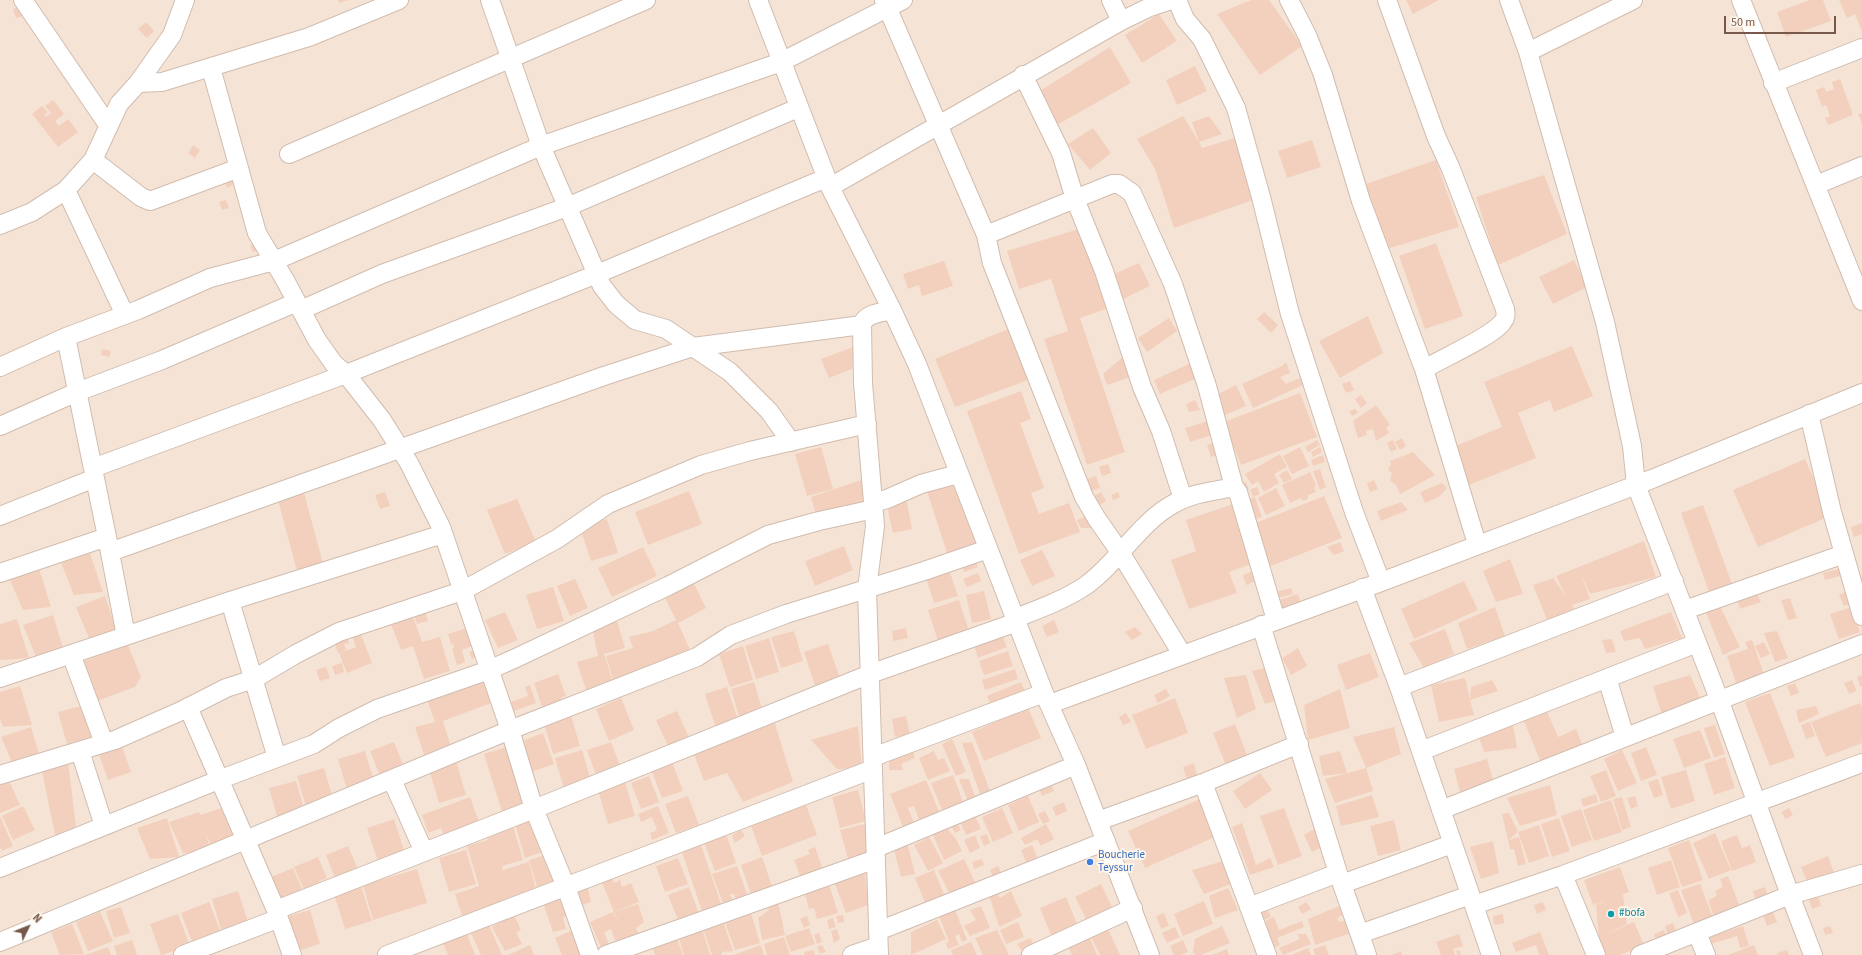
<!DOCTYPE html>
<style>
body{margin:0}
#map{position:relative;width:1862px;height:955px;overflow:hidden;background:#fdf3e6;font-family:"Source Sans 3",sans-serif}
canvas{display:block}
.north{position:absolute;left:8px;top:907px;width:40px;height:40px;-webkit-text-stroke:3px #fff7ed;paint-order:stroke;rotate:47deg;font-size:11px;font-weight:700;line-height:16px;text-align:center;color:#77584a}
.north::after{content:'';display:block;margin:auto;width:14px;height:18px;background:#77584a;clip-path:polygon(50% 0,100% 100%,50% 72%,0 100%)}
.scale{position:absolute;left:1724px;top:16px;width:112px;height:18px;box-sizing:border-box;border:2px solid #77584a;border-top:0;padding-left:5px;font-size:12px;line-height:14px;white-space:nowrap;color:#77584a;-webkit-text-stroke:3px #fff7ed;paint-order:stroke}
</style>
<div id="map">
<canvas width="1862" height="955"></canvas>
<div class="north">N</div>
<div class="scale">50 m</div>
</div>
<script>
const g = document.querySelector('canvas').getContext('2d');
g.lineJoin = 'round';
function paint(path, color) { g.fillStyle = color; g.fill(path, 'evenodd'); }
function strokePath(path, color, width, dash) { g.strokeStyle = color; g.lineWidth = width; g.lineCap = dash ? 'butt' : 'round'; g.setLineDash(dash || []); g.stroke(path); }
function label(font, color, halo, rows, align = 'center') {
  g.font = font + ' "Source Sans 3",sans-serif'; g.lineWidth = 3.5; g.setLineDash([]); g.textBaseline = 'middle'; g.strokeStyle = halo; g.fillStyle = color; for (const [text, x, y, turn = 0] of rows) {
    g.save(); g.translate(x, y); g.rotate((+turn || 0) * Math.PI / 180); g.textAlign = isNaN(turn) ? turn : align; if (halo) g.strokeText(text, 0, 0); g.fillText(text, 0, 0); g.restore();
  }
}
const residential = new Path2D(`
 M0,0H1862V955H0Z`);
const building = new Path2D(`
 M338,0H349L339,3Z
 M1251,0H1269L1302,46L1260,75L1217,14Z
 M1406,0H1439L1413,14Z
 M1810,0H1823L1831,21L1786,37L1777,12Z
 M1839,0H1862V32L1855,14L1847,18Z
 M20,7L23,16L16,18L13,9Z
 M1159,14L1177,41L1142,63L1125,35Z
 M146,22L154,31L147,38L138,29Z
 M1110,47L1131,83L1057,125L1038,92Z
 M1195,66L1207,91L1177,105L1166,80Z
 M1840,79L1853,115L1828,125L1825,118L1830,116L1826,105L1822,107L1816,90L1824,87L1826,92L1834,89L1832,82Z
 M53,100L64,114L55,121L59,126L68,119L78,132L58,147L32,114L42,106L48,112L44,115L46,117L51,113L45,106Z
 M1862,113V123L1858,114Z
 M1183,116L1199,142L1192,122L1209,116L1222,134L1199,142L1202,148L1234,138L1261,197L1174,228L1155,169L1137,139Z
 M1093,128L1111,153L1090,170L1068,144Z
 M1312,140L1321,167L1287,178L1278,151Z
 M193,145L200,150L195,158L188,153Z
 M1436,160L1459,227L1387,249L1363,185Z
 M1544,175L1567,234L1498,265L1476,197Z
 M231,178L234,185L227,188L224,181Z
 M226,200L229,208L222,210L219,202Z
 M1082,228L1109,308L1080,318L1125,452L1087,465L1044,339L1068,331L1051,279L1019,289L1007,251Z
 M256,243L259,250L253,252L250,246Z
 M1436,243L1463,316L1425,329L1399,256Z
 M1574,260L1587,287L1553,304L1539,277Z
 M944,261L953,286L922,296L919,285L908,289L903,274Z
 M1139,263L1150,286L1123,299L1112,275Z
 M1264,312L1278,325L1271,333L1257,319Z
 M1368,316L1383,353L1340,378L1319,341Z
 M1169,318L1177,331L1147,352L1138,338Z
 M1008,329L1031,379L955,407L935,359Z
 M856,346L852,369L829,378L821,359Z
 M1572,346L1593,396L1554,412L1550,400L1518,413L1536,458L1469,485L1453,447L1502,427L1484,382Z
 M102,349L111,351L109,357L101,355Z
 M1125,355L1133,376L1107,385L1103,374Z
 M1193,362L1199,377L1160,394L1154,380Z
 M1286,362L1290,373L1280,377L1286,384L1302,377L1305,384L1253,408L1242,384L1282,366Z
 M1350,381L1354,390L1346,393L1342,384Z
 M1236,385L1246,406L1225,415L1216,395Z
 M1021,391L1031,419L1020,423L1044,488L1031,493L1039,514L1069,503L1080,532L1019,554L967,411Z
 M1300,393L1317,437L1241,465L1224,422Z
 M1361,395L1367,403L1361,408L1355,399Z
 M1195,400L1200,410L1189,412L1186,404Z
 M1376,405L1390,425L1386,428L1389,433L1376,441L1373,429L1366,431L1367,435L1358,438L1353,421Z
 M1355,409L1358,413L1352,416L1349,411Z
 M1211,420L1215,434L1190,442L1185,428Z
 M1402,438L1406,446L1400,450L1395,442Z
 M1317,440L1320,445L1308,452L1305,447Z
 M1393,440L1397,449L1391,452L1387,443Z
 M1216,442L1220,454L1211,457L1207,445Z
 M821,447L833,489L807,496L795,454Z
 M1300,447L1309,466L1292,474L1283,456Z
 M1320,447L1322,452L1313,457L1311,452Z
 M1413,452L1435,475L1400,494L1396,485L1390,481L1392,473L1388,470L1391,464L1390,461Z
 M1280,454L1287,467L1274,474L1279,483L1264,492L1258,481L1252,485L1245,474Z
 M1323,455L1325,462L1313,466L1311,460Z
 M1805,459L1830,516L1758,547L1733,490Z
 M1108,464L1111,473L1102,476L1099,467Z
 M1320,469L1326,487L1320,490L1313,471Z
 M1287,470L1292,479L1284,483L1279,475Z
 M1310,472L1316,485L1314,488L1316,492L1308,495V499L1303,501L1301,498L1290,503L1282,485Z
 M1096,476L1100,488L1091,491L1087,479Z
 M864,479L871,499L817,517L811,497Z
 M1374,480L1378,489L1370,492L1367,483Z
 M957,482L977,543L947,553L927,491Z
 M1246,482L1249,490L1243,492L1240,484Z
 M1442,483L1447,488L1439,497L1425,503L1420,492Z
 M1257,487L1260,494L1253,497L1250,490Z
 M1276,488L1285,506L1266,515L1258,498Z
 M303,489L323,564L297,571L277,496Z
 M689,491L702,524L648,545L635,512Z
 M385,492L390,506L380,509L375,495Z
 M1101,492L1106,501L1097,507L1091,498Z
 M1118,492L1120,497L1113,500L1111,495Z
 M1324,496L1342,538L1268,567L1251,525Z
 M1255,497L1262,517L1253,520L1246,500Z
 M906,498L912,529L893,533L886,501Z
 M517,499L536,542L505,554L487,510Z
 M1401,502L1408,510L1381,521L1377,511Z
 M1233,504L1254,563L1229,572L1237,593L1189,609L1171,560L1196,551L1186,520Z
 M1703,505L1732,584L1709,592L1681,513Z
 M1087,516L1093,528H1081L1077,520Z
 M607,519L618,553L591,561L580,527Z
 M1862,523V534L1854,537L1851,527Z
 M1644,541L1656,577L1590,594L1581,574L1590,599L1572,605L1575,610L1547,620L1533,585L1553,578L1566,596L1556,576Z
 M1340,542L1344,551L1334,555L1327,547Z
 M844,546L853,570L815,586L805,561Z
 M643,547L657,576L612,597L598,568Z
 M1042,550L1055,576L1032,586L1020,560Z
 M90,553L103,592L74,595L61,563Z
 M975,559L978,567L964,572L961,563Z
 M1510,559L1523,594L1496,602L1483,571Z
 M39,568L51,607L23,610L9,578Z
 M1842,568L1844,575L1825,580L1823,573Z
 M949,570L958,596L934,603L926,578Z
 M1253,571L1256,581L1246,585L1243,575Z
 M978,573L981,581L967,587L963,579Z
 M691,578L706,608L678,623L690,650L615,686L606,656L633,648L629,637L653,631L676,620L662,592Z
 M575,579L588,608L570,616L557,586Z
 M1464,581L1478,610L1414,639L1401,609Z
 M553,587L564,621L537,629L526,595Z
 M1291,588L1293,594L1273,599L1271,593Z
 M984,591L991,619L972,623L966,595Z
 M1847,591L1852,603L1844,606L1839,595Z
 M1298,594L1301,604L1279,611L1276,601Z
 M1757,594L1761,602L1740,609L1737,599Z
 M105,596L118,635L89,638L76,607Z
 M1790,598L1797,618L1788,620L1781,600Z
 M959,600L969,631L938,641L928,610Z
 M1720,606L1740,647L1723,655L1705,610Z
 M1495,607L1505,636L1467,649L1458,623Z
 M1852,607L1860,632L1839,639L1830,614Z
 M424,608L428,621L417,624L413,611Z
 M411,611L422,642L440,637L450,671L424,679L413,646L401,650L391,624Z
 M505,612L518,640L498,648L485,620Z
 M1671,612L1682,638L1645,649L1640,638L1624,641L1620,631Z
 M53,615L65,654L36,657L23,625Z
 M17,619L29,658L0,660V624Z
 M1054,620L1059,632L1047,637L1042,626Z
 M617,621L625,648L604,654L615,688L588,696L577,662L598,656L592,627Z
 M470,627L475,645L462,650L465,662L457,665L452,649L454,648L453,643L451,644L448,634Z
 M1135,627L1142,634L1132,640L1125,632Z
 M906,628L908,638L893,641L892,631Z
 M1445,629L1454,654L1424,668L1409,643Z
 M794,631L803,661L781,668L771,637Z
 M1777,631L1788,658L1775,662L1764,633Z
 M360,632L372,663L347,673L339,653L356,647L352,635Z
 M1002,635L1007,647L978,658L974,645Z
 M346,636L349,643L344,644L346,650L338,653L334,641Z
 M769,638L779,672L756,679L745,646Z
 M1612,639L1616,652L1606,653L1602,640Z
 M1752,640L1765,677L1737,686L1727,656L1748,649L1745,642Z
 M1764,642L1770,654L1761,658L1755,646Z
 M828,644L840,678L815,686L804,652Z
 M128,645L141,677L135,687L94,702L79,663Z
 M743,646L753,680L730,687L719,654Z
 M1298,648L1307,666L1291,675L1282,658Z
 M476,650L478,657L472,659L469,652Z
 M1008,651L1013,666L984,675L979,661Z
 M1370,653L1379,677L1346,690L1337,665Z
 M342,663L344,672L335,675L332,666Z
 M326,667L330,678L320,681L316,670Z
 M1269,667L1280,699L1265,704L1252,671Z
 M1015,669L1018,679L985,690L982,680Z
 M485,674L494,702L443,721L453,754L426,761L415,727L435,722L427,700Z
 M558,674L566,696L561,698L564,704L521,723L518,716L542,707L534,683Z
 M1246,675L1256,709L1237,718L1224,678Z
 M1690,675L1702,702L1662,715L1653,686Z
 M1862,675V686L1860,687L1857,677Z
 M1465,678L1470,700L1471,687L1492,680L1498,691L1470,700L1474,715L1439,722L1431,685Z
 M1852,680L1857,691L1849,694L1844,683Z
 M754,682L764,716L741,723L731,689Z
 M1021,682L1026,694L992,708L987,696Z
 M1795,683L1799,693L1791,696L1787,686Z
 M530,685L536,703L514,711L511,702L528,696L525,687Z
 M20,686L32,725L3,727L0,719V692Z
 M727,687L739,723L717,731L705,694Z
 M1166,689L1170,696L1158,703L1154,695Z
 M1340,689L1350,728L1308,740L1304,705Z
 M1770,693L1795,757L1770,766L1745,702Z
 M621,698L634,730L609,741L596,709Z
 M1175,698L1188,733L1146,749L1132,715Z
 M1860,703L1862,708V743L1826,757L1811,722Z
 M81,706L91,737L67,744L58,712Z
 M1816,706L1819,714L1799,723L1796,710Z
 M1028,708L1041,738L984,761L972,732Z
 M1546,709L1558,737L1576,729L1584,749L1542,765L1523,719Z
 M677,711L691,742L670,751L656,720Z
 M570,712L580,746L553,754L543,720Z
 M1126,713L1131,722L1123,725L1119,717Z
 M906,716L910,735L895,737L892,719Z
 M774,721L793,782L743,802L727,773L704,781L692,749Z
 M1810,722L1815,736L1806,739L1801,725Z
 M1235,724L1249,760L1227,768L1213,733Z
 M1513,725L1517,748L1484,752L1477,731Z
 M1715,725L1725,754L1714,758L1704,728Z
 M858,726L862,768L837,769L811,740Z
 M31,727L41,760L15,769L1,737Z
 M1394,727L1401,754L1366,768L1353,737Z
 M1700,730L1711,758L1684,768L1673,739Z
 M543,733L554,764L531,772L520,742Z
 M952,739L966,772L956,776L942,744Z
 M120,741L131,772L108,780L97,749Z
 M394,742L406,772L382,781L370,751Z
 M611,742L622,771L598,780L587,750Z
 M972,742L991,794L981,797L962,743Z
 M510,746L529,807L503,815L484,754Z
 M1646,747L1657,775L1641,781L1631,753Z
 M912,748L915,758L901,764L903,770H889V756Z
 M582,750L592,784L565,792L555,758Z
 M1622,750L1637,783L1618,791L1604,759Z
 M365,751L375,785L348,793L338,759Z
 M934,751L938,760L944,758L950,771L928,780L919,758Z
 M1340,751L1347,773L1323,776L1319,756Z
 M1725,757L1735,788L1714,795L1704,764Z
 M1487,759L1494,783L1460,792L1454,769Z
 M68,761L76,827L55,835L41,766Z
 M456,761L466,795L439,803L429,769Z
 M672,762L683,791L662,798L651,769Z
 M1194,763L1198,779L1188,782L1183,767Z
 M324,768L334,802L307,810L297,776Z
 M1366,768L1373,791L1335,803L1325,779Z
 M1606,770L1616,796L1601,802L1590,776Z
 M1686,770L1695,801L1671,809L1661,777Z
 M1260,773L1272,790L1245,809L1233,791Z
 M953,775L963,802L942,810L931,783Z
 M7,776L20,805L0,813V779Z
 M649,776L659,802L641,809L631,783Z
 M959,779H969L976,799L968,802Z
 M1658,779L1663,795L1654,798L1648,782Z
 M926,780L940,814L920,822L914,806L908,808L914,823L903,827L890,794Z
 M296,781L306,815L279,823L269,788Z
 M625,782L635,816L608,824L598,790Z
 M1051,783L1054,791L1042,796L1039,788Z
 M1550,785L1557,815L1520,826L1507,798Z
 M858,790L866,821L840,828L832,797Z
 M1596,794L1598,802L1583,807L1581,799Z
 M1372,795L1379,817L1341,826L1336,806Z
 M688,796L699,825L676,833L665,804Z
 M1028,796L1039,822L1019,831L1008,805Z
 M1635,796L1638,806L1631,809L1627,798Z
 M470,797L479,822L444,836L441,828L428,833L422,815Z
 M1622,797L1631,827L1622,830L1613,799Z
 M1200,799L1217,836L1145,868L1128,831Z
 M1611,800L1622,832L1594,841L1583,810Z
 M805,802L817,835L762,856L750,823Z
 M1064,802L1067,811L1056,816L1052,807Z
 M23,806L35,830L13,840L2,816Z
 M228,806L240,839L212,847L206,834L211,851L183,853L169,822L199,812L200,815Z
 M658,806L669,833L652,840L650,833L657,830L652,817L641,822L638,814Z
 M1002,808L1013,833L993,842L982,817Z
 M1284,808L1302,856L1278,865L1260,816Z
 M1789,808L1793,815L1786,819L1781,812Z
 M1581,809L1592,840L1572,847L1561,816Z
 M1045,811L1050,821L1043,824L1038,814Z
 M1509,813L1518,832L1539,825L1549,856L1529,863L1518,832L1508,840L1502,814Z
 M0,816L13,846L2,851L0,846Z
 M975,816L981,829L966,835L960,822Z
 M534,817L545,851L525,858L515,824Z
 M167,818L179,857L150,859L137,828Z
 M1559,818L1570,851L1552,857L1541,824Z
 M394,819L405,854L378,862L367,828Z
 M1394,820L1401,850L1378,856L1370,826Z
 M957,823L961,830L955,833L951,826Z
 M1242,823L1256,865L1270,858L1274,867L1250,875L1232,827Z
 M865,824L873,855L849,862L840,830Z
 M1046,824L1054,839L1041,846L1037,839L1025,845L1021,838Z
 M513,826L523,860L502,866L503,870L529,862L536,890L464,922L455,894L479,886L467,846L488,840L486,834Z
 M946,827L956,839L962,851L944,860L932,833Z
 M1316,828L1324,846L1312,852L1304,835Z
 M741,830L745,836L735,843L732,835Z
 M1715,833L1731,870L1709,879L1693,843Z
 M726,834L736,863L715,871L704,842Z
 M987,834L990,843L984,846L980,836Z
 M975,835L980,848L970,853L964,840Z
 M1737,835L1742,848L1750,845L1756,862L1732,871L1721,841Z
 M929,837L943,863L928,871L914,845Z
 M1519,837L1526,864L1518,866L1514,849H1510L1508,840Z
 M1689,840L1703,880L1682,887L1668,848Z
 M1493,841L1499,873L1481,879L1470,847Z
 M700,842L721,904L702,911L681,849Z
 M907,842L915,874L901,877L893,846Z
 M1032,845L1037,857L1026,862L1021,850Z
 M348,846L359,872L336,881L326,855Z
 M815,847L823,870L801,878L794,860L810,854L808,850Z
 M466,850L476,884L449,892L439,858Z
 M549,854L560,882L539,893L529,860Z
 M1828,856L1834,873L1808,884L1801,867Z
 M318,857L327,878L318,882L319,886L307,896L294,867Z
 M762,857L772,886L751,894L741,865Z
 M678,858L688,884L665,892L656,866Z
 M964,859L977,886L952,898L938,871Z
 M982,859L984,865L974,869L972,862Z
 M1227,860L1237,882L1204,894L1192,870Z
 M1671,860L1680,887L1657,895L1648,868Z
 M737,866L748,897L736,901L734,894H730L733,900L723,903L712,874Z
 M998,866L1002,875L994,879L990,870Z
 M1620,867L1629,892L1623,894L1627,924L1601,936L1634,922L1644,945L1620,955H1604L1597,938L1599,937L1596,905L1606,901L1593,905L1584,880Z
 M293,868L305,896L283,905L271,877Z
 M417,869L427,903L373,920L363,885Z
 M934,870L945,897L926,905L915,878Z
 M865,873L868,905L846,913L835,884Z
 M610,874L614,883L620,880L622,887L631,883L639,902L614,912L600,878Z
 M1728,876L1740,907L1714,917L1708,900L1717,896L1715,891L1723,887L1720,879Z
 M829,884L838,913L817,919L814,908L809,909L804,891Z
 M1101,884L1113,909L1087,921L1075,897Z
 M1700,884L1713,918L1694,924L1681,890Z
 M361,886L372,921L345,929L334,894Z
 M587,886L591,902L582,905L577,888Z
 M689,887L699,914L679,922L668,895Z
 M1765,887L1769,900L1757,904L1753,891Z
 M1228,888L1238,910L1215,918L1209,896Z
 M1678,890L1687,913L1678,917L1669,893Z
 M238,891L249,925L222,933L212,899Z
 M996,891L1000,898L1011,891L1022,916L999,927L989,895Z
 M562,893L569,912L563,918L566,929L553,932L543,903Z
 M1818,896L1821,906L1812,909L1809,900Z
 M1066,897L1077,924L1051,935L1040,908Z
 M1204,901L1213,924L1183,936L1174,914Z
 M209,902L221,933L193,944L181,913Z
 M778,902L785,935L762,940L758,918L769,910L767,904Z
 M1306,902L1311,909L1302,914L1298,907Z
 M1543,902L1546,910L1537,914L1534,905Z
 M638,904L644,922L636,928L639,935L616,942L611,929L604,932L610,947L602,950L590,922L613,912L619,924L614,912Z
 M1344,904L1347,913L1337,918L1339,922L1350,919L1354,932L1315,945L1308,919Z
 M981,906L990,928L970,936L964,926L976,920L970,910Z
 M1266,906L1271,917L1263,920L1258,910Z
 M121,907L130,933L114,938L106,911Z
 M310,910L320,944L294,952L283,918Z
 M750,910L760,943L735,950L724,919Z
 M955,910L967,940L962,942L959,934L955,936L959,945L948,949L946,943L949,941L939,916Z
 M100,912L113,941L88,951L76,922Z
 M1773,912L1777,922L1767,926L1763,915Z
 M1164,913L1169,926L1161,929L1156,916Z
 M178,914L190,946L161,955L150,924Z
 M1503,914L1504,923L1494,925L1493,916Z
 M514,915L521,930L516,932L522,944L505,951L492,927Z
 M843,915L844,922L838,923L836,916Z
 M807,916L810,925L804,928L800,919Z
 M1274,917L1279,930L1302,921L1304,927L1277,938L1280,945L1269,950L1258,924Z
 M833,918L836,927L829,929L827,920Z
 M937,920L946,939L911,955V932Z
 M723,921L733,951L722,952V955H712L703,928Z
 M1018,922L1024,937L1006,944L1000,930Z
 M1673,923L1677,933L1668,936L1665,926Z
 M72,924L84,954L60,955L51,932Z
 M489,925L502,955H481L470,931Z
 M1222,926L1230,943L1201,955H1195L1193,952L1195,939Z
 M1743,926L1749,946L1740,948L1737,936L1707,945L1705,938Z
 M1830,926L1833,933L1825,935L1823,928Z
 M1107,927L1120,955H1100L1090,935Z
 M1175,927L1180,937L1167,943L1162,933Z
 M702,928L710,955H684L678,935Z
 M809,928L815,944L791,952L785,936Z
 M575,929L586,955H562L555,938Z
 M837,929L840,939L834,943L831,931Z
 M997,930L1009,955H983L975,938Z
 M1664,930L1667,939L1657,942L1654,934Z
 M466,932L475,955H448L442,941Z
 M1540,932L1549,955H1539L1536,945L1516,952L1512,943Z
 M819,933L822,942L817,944L814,935Z
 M1297,934H1306L1311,944L1283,955L1279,948L1300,939Z
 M1459,934L1463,946L1453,949L1455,955H1441L1436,942Z
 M676,936L683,955H655L652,946Z
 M784,937L790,955H767L764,944Z
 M1030,938L1036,948L1022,951L1017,944Z
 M1090,938L1097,955H1072L1068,946Z
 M132,940L137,955H117L114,946Z
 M1183,940L1188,952L1181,955H1174L1170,946Z
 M971,942L977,955H953L951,950Z
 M530,945L534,955H508Z
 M761,945L764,955H733Z
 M822,945L826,952L820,954L817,947Z
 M1325,945L1329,955H1315L1313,949Z
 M1754,945L1758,955H1728Z
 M108,947L111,955H85Z
 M1308,948L1311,955H1291Z
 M1227,949L1229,955H1212Z
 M814,950L815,955H805L804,952Z
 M1459,950L1461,955H1458L1456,951Z
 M1787,950L1789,955H1778L1777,953Z
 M1401,951L1402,955H1392Z`);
const minor = new Path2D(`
 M23,0L108,125
 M490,0L541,146L602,286L616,304L635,320L666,329L730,372L769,411L791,442
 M758,0L830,187L892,310L917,364L1044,693L1076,765L1150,955
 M884,0L986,235L992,263L1084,497L1097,519L1120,552L1182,654
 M1111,0L1121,21
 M1177,0L1185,19L1202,39L1236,108L1261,197L1290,314L1354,512L1381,582
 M1289,0L1307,35L1323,75L1361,201L1424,369L1477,544
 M1387,0L1436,136L1451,169L1505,309C1506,315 1506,318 1502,323C1489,338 1443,358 1424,369
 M1509,0L1528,52L1605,322L1632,446L1636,485L1719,699L1790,895L1813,955
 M1741,0L1862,301
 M1528,52L1633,0
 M211,68L257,233L285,280L317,340L334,364L346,374L382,420L409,463L441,527L510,730L534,809L566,887L590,955
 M1023,75L1061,153L1075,199L1104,271L1142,387L1161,431L1183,499
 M138,83L172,35L185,0
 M1773,83L1862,48
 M289,154L646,0
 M93,160L141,197L150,201L239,168
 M1816,185L1862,166
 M830,187L1121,21L1150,7L1171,0
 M66,190L125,315
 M0,225L32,212L66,190L93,160L119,104L138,83L162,82L309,37L399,0
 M986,235L1112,184H1119L1132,193L1173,284L1207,386L1234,487
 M301,310L382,274L567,207L798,108
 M66,337L107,537L126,636
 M0,367L66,337L138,310L210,278L274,261L541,146L781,62L903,0
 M1809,414L1832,512L1862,616
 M0,426L77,392L162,360L297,302
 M93,468L346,374L597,274L826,178
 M873,503L887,499L921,484L958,474
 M0,516L95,478
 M110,552L604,376L693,347L862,325
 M0,573L107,537
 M1362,588L1399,687L1491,955
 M230,601L277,758
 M1685,610L1844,554
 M1016,618C1039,609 1064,600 1085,586C1117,564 1140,521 1175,503C1192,493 1215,491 1234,487L1238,492L1276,620
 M1261,625L1338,873L1367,955
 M71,654L104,743
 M0,678L230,601L443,534
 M1607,678L1625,737
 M1399,687L1674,581
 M1050,704L1381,582L1652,479L1862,393
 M188,707L276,910L292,955
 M80,751L104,826
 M1421,751L1697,643
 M873,757L1044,693
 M0,775L115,740L181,711L226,688L254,679L296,654L339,632L462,591L557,539L608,504L701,465L750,451L867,424
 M392,780L424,852
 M1203,783L1299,744
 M1441,810L1862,644
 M1098,821L1203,783L1267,955
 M876,848L1076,765
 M0,868L221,779L314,744L339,728L377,709L489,670L518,657L668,586L768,535L819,521L874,509
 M1563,875L1596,955
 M1342,884L1452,844
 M1474,905L1563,875L1862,763
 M1249,907L1338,873
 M276,910L534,809L870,674L1017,622
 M878,931L1106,841
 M1697,933L1706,955
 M1360,934L1470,895
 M0,942L510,730L697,657L731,635L786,614L924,571L988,549
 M183,955L277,919
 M387,955L873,769
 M606,955L876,859
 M852,955L878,946
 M879,955L867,589L875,526L863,383L862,325C865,313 881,313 892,310
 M1031,955L1133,908
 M1640,955L1790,895L1862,874`);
const markers = [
 [1090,862,4,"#3f7fe0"],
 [1611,914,4,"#0f9aa8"]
];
const shopNames = [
 ["Boucherie",1098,856],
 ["Teyssur",1098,869]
];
const cultureNames = [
 ["#bofa",1619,914]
];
paint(residential, '#f5e4d5');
paint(building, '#f3d0bd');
strokePath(minor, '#d1bcae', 20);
strokePath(minor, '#fff', 18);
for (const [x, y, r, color] of markers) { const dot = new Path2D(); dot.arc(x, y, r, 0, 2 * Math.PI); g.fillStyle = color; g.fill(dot); strokePath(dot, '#fff7ed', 1.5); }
label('11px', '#366cbe', '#fff7ed', shopNames, 'left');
label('11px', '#0d838f', '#fff7ed', cultureNames, 'left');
</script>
